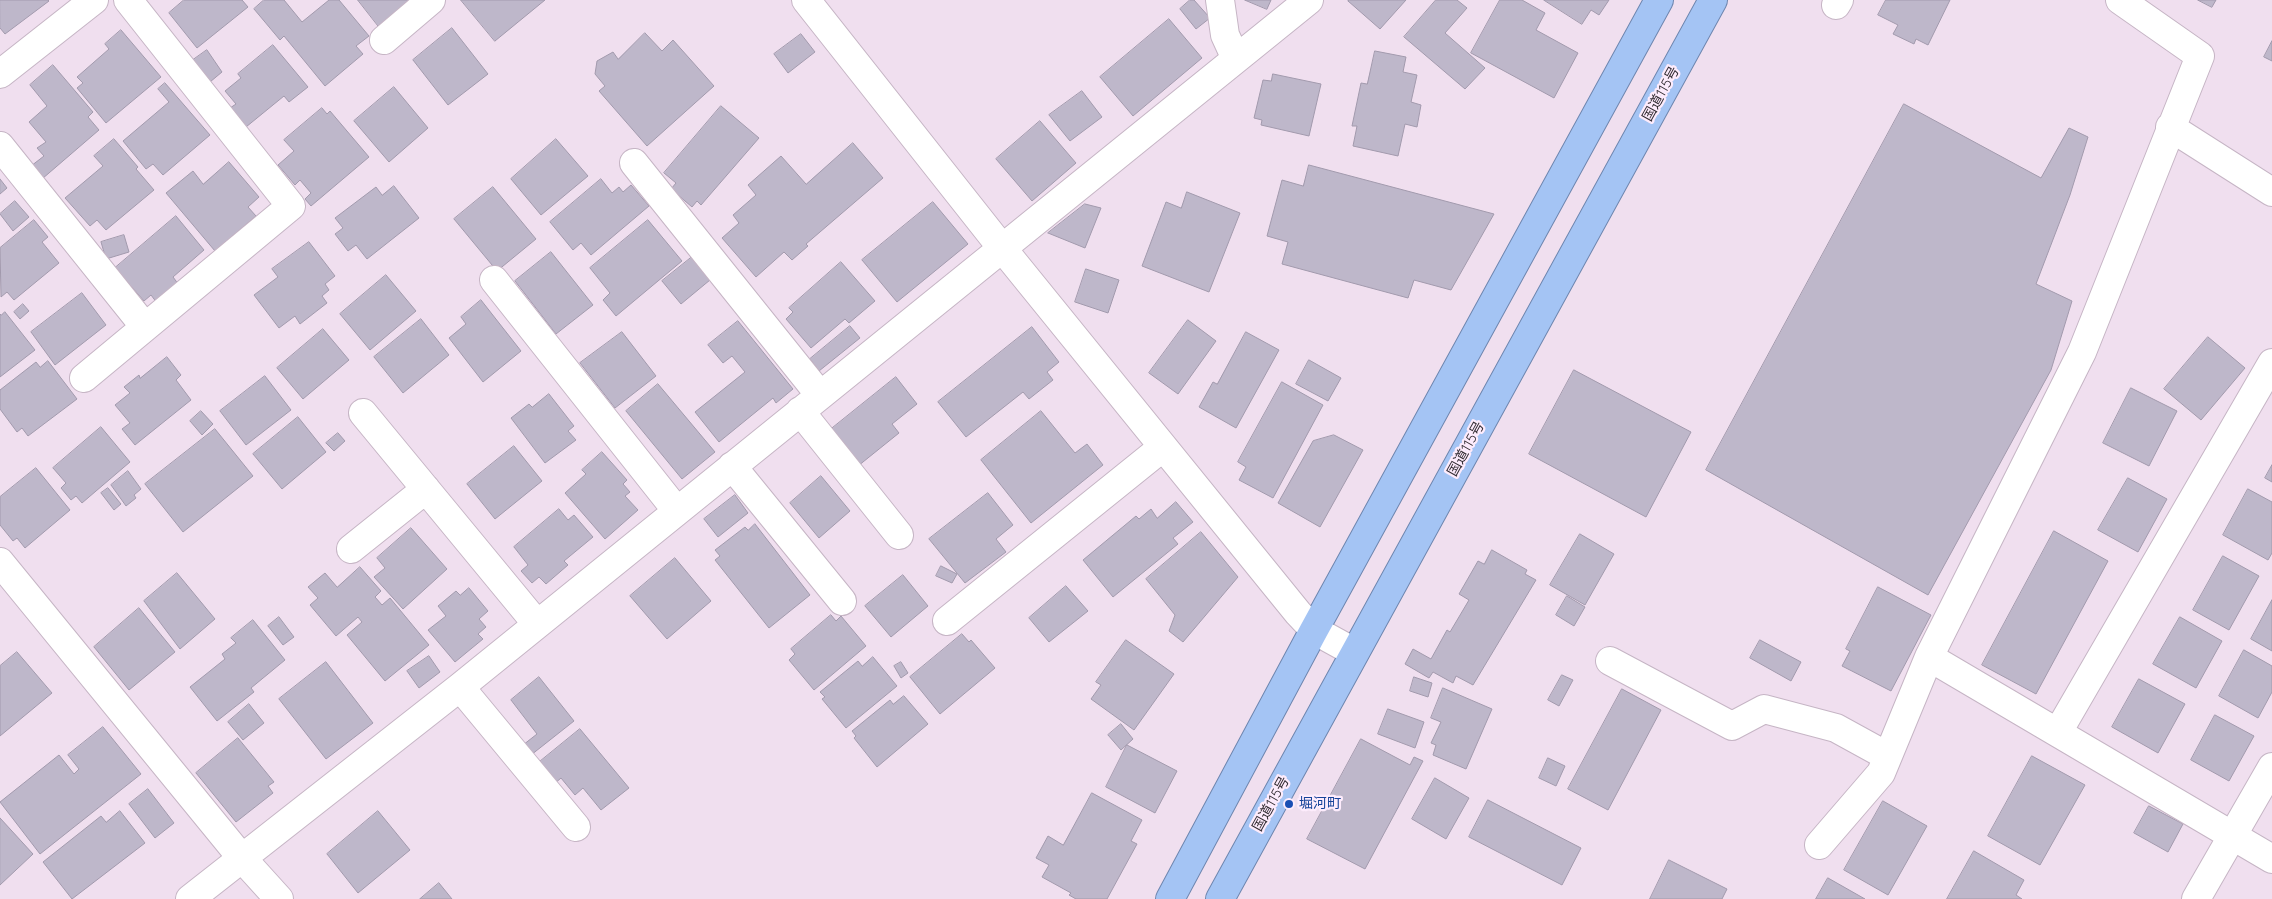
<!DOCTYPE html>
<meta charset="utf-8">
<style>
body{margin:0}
canvas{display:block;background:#f0dfef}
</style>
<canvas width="2272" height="899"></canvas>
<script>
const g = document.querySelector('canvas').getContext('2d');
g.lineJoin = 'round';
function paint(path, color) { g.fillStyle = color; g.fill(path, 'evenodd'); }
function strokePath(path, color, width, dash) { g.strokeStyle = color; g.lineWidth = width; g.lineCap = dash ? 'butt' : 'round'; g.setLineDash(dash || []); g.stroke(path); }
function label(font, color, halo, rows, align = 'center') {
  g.font = font + ' Quicksand,"Noto Sans JP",sans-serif'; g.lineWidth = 4.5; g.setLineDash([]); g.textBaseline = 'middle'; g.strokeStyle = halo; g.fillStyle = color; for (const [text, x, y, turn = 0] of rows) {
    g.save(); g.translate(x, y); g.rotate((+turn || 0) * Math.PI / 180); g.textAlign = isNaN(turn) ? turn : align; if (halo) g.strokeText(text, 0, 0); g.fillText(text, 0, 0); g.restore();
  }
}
const building = new Path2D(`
 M0,0H48L49,1L5,34L0,28Z
 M184,0H242L248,7L197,48L169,13Z
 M264,0H284L302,22L329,0H339L369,36L356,46L363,54L325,86L284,36L280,40L254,9Z
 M358,0H415L380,28Z
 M461,0H545L495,41Z
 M1190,0H1194L1210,18L1196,29L1180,9Z
 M1245,0H1271L1267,9Z
 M1350,0H1406L1380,29L1348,1Z
 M1436,0H1457L1467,8L1445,33L1485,68L1465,89L1404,37Z
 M1500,0H1522L1545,13L1536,30L1578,53L1554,98L1471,53Z
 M1544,0H1609L1599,15L1591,10L1582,24Z
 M1886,0H1950L1928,45L1916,39L1914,44L1893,34L1898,25L1878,15Z
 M2198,0H2216L2212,7Z
 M1169,19L1202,58L1133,116L1100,77Z
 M452,28L488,74L448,105L413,60Z
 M121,30L161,77L106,123L77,88L83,83L77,77L109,49L105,44Z
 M645,33L662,51L673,40L714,86L647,146L599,91L605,86L595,74L597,61L613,52L618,59Z
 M801,34L815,52L788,73L774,54Z
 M2272,41V61L2264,57Z
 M273,45L308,87L289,102L284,96L246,127L230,108L236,104L225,91L241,78L238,74Z
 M207,50L222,72L210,82L193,60Z
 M1375,51L1406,57L1403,72L1417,75L1411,102L1421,105L1417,127L1405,124L1398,156L1353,146L1357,126H1352L1361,83L1367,84Z
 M53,65L93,112L88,117L99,130L42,179L31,166L44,156L37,148L46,142L29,122L47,106L30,85Z
 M1273,74L1321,84L1309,136L1261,125L1262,120L1254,118L1263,80L1271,81Z
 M165,83L210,135L163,175L153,164L146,169L123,141L169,102L158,89Z
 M394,87L428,128L389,162L354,121Z
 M1082,91L1102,117L1070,141L1049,115Z
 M1904,104L2041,178L2069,128L2088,137L2070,195L2036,284L2072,301L2051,370L1928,595L1706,470Z
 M721,106L759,138L701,205L697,201L692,207L671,189L676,183L664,173Z
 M322,108L327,114L330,111L369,157L311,206L305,199L311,193L300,180L295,185L278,165L294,151L284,140Z
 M1040,121L1076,163L1032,201L996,159Z
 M114,139L138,167L136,169L154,190L106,230L97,220L90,226L65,198L103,166L94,156Z
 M556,139L588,176L541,215L511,179Z
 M853,143L883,178L806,244L808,246L792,260L784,252L756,277L722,238L739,223L733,215L756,195L748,185L781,156L806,184Z
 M229,162L259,197L248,207L256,216L215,251L166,193L193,171L203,184Z
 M1309,165L1494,214L1451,290L1414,280L1408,298L1282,264L1288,242L1267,236L1282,180L1303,186Z
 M0,179L7,188L0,194Z
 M601,179L612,193L619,187L623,192L631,185L649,206L591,255L581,243L573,250L550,222Z
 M394,186L419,218L367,259L356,245L348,251L335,234L343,228L335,218L376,187L382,195Z
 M493,187L536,239L497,271L454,219Z
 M1187,192L1240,213L1209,292L1142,266L1166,202L1181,208Z
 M15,201L29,217L13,231L0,214Z
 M933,202L968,244L897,302L862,260Z
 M1085,204L1101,208L1085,248L1048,233Z
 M176,216L204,250L173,277L179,285L157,303L151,295L144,301L115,268Z
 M34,220L48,237L42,242L59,263L14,300L7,292L1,297L0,248Z
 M648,220L682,261L616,316L603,300L610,293L590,268Z
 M124,235L129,252L106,259L101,242Z
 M309,242L335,276L325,284L329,290L322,296L327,303L300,324L295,316L279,328L254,295L278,277L272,269Z
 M551,252L593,305L556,334L515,281Z
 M692,257L710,280L681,304L662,281Z
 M841,262L875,301L849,323L845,319L811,348L786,319L793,312L789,308Z
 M1086,269L1119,280L1108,313L1075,302Z
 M386,275L416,311L370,350L340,314Z
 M82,293L106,325L55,365L31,332Z
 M481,300L521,351L483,382L449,338L466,324L461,317Z
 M23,304L29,311L20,319L14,312Z
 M5,312L35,350L0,377V314L1,315Z
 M421,319L449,355L403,393L374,357Z
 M1188,320L1216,341L1178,394L1149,373Z
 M738,321L793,389L776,403L773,398L719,442L695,412L745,372L732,356L723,363L708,345Z
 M850,326L860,338L819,371L810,359Z
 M1032,327L1059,362L1047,372L1053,380L1029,399L1023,392L966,437L938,402Z
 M323,329L349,360L303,399L277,368Z
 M622,332L656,376L615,408L580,363Z
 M1246,332L1279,350L1236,428L1199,407L1213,382L1217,384Z
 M2208,337L2245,368L2201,420L2164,389Z
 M167,357L181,375L176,380L191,400L135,445L122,429L130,423L115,405L130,393L124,387L139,375L140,378Z
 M1309,360L1341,378L1328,401L1296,384Z
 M48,361L77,399L28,436L22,428L17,432L0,409V390L36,362L40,367Z
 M1574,370L1691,432L1646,517L1529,454Z
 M265,376L291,410L246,445L220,411Z
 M896,377L917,404L892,424L899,433L858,466L830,430Z
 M1282,382L1323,405L1273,498L1239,480L1246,467L1238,462Z
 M658,384L715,452L682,479L626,411Z
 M2131,388L2177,411L2149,466L2103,443Z
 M549,394L574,426L568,431L576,440L545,463L511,418L529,404L532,407Z
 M201,411L213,424L202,435L190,421Z
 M1041,411L1075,453L1087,444L1103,465L1031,523L981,460Z
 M298,417L326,452L282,489L253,454Z
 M101,427L130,462L82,503L76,496L71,500L61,488L66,483L53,468Z
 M215,429L253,476L183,532L145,484Z
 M338,433L345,441L334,451L326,443Z
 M1334,435L1363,450L1320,527L1278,503L1313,441Z
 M514,446L542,481L495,519L467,484Z
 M602,452L627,480L623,484L630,492L625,496L638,510L605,539L565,493L586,474L582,470Z
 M2272,465V482L2265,478Z
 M36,468L70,510L25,548L17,538L13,541L0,525V497Z
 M128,471L141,489L134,495L136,498L126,506L111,485Z
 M821,476L850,511L819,538L790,503Z
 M2128,478L2167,499L2138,552L2098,530Z
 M108,488L121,504L114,510L101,493Z
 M2248,489L2272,502V553L2268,560L2223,535Z
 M988,493L1013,525L996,539L1006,552L965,583L929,539Z
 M735,495L748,513L718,537L704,519Z
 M1176,502L1193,522L1173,538L1178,544L1113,597L1083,560L1136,516L1139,519L1151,509L1157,518Z
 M559,509L568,520L574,515L593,537L564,561L568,565L546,584L539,577L532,583L521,571L528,565L514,547Z
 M755,524L810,595L769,628L715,560L720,556L715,550L745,527L748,530Z
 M411,528L447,569L403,609L374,577L385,568L377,558Z
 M2054,531L2108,561L2036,694L1982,665Z
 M1201,532L1238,577L1183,642L1169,631L1175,615L1146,579Z
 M1580,534L1614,554L1585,605L1550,585Z
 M1492,550L1527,570L1525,574L1536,580L1473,685L1456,676L1453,683L1433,672L1429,678L1405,664L1413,649L1431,659L1447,630L1450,632L1469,600L1459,594L1478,561L1484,564Z
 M2223,556L2259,576L2229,630L2193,610Z
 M675,558L711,601L667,639L630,596Z
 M941,566L957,574L952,583L936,576Z
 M360,567L381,591L375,597L382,605L390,598L429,645L385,681L347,635L362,622L358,617L336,636L310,605L318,598L308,587L325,573L337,587Z
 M177,573L215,619L180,649L144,601Z
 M903,575L928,606L891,637L865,606Z
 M1066,586L1088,611L1049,642L1029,618Z
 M1878,587L1931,615L1891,691L1842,666L1850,651L1846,649Z
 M469,588L488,611L479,619L486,627L478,634L483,639L455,662L428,630L446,616L438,606L456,591L460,595Z
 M1567,596L1585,607L1574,626L1556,615Z
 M2272,600V651L2251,639Z
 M139,608L175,652L129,690L94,647Z
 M831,615L836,621L841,616L866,646L814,690L789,660L795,654L791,649Z
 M279,617L294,637L283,645L268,626Z
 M2180,617L2222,641L2196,688L2153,664Z
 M253,620L285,660L251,688L254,692L217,721L190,687L225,659L222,654L236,643L231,638Z
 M962,634L969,642L971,640L995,668L940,714L910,677Z
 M1126,640L1174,674L1134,730L1091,699L1101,685L1096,682Z
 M1760,640L1801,662L1791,681L1750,658Z
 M2244,650L2272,666V692L2258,718L2219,696Z
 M17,652L52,693L0,736V666Z
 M429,656L440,672L419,688L407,671Z
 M873,657L897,686L846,728L822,699L825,697L820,692L858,661L862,666Z
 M326,662L373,723L326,759L279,699Z
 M901,662L908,673L901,678L894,666Z
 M1562,675L1573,680L1559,706L1548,700Z
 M539,677L574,721L531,755L523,745L537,734L511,700Z
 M1414,677L1432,683L1428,697L1410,691Z
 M2139,679L2185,704L2158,753L2112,727Z
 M1443,688L1492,709L1466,769L1433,755L1436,745L1431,743L1441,722L1431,718Z
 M1622,689L1661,710L1608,810L1568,789Z
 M904,696L928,724L877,767L854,738L856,736L852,731L890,700L893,704Z
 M249,704L264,723L243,740L228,722Z
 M1388,709L1424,722L1415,748L1378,734Z
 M2215,715L2254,736L2229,781L2191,760Z
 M1121,724L1133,739L1121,750L1108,735Z
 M103,727L141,774L40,854L0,802L59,755L74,774L79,769L68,755Z
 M580,729L629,788L601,810L583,788L575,795L561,778L553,785L537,764Z
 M238,738L274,782L268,786L273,793L236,822L196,773Z
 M1361,739L1410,765L1414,757L1423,761L1365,869L1307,839Z
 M1127,745L1177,771L1155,813L1106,787Z
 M2032,756L2085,785L2040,865L1988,836Z
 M1548,758L1565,766L1556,786L1539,778Z
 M1435,778L1469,798L1446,839L1412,819Z
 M148,789L174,823L155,838L129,804Z
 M1092,793L1142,820L1131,841L1137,844L1107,899H1076L1069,895L1071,893L1042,877L1049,865L1036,858L1048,836L1063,845Z
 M1488,800L1581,848L1562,885L1469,837Z
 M1883,801L1927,826L1888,895L1844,870Z
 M2149,806L2183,824L2168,852L2134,833Z
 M120,811L145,843L72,899L43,862L101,816L106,822Z
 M378,811L410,850L358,893L327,854Z
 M0,818L33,854L0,885Z
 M1974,851L2024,880L2016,895L2022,899H1947Z
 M1669,860L1727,889L1722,899H1650Z
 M1828,878L1865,899H1816Z
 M439,883L452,899H420Z`);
const minor = new Path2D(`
 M806,0L1002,248L1298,613L1314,630L1354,652
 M1220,0L1225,35L1236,59
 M1836,5L1839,0
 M384,40L431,0
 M0,74L94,0
 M2170,127L2272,192
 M0,146L145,327
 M634,163L820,395
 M494,280L677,511
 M84,378L291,206L128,0
 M800,411L899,535
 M363,413L537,624
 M732,466L842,601
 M351,549L426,489
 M0,562L241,857L279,899
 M947,621L1163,447
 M1929,657L2272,859
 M1610,661L1732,726L1764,709L1836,728L1887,756
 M460,687L576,827
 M2058,732L2272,363
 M1819,845L1881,773L1929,657L2082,352L2200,56L2120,0
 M190,899L460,687L1309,0
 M2196,899L2272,767`);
const trunk = new Path2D(`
 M1170,899L1314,630L1659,0
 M1220,899L1713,0`);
const markers = [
 [1289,804,5,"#1a4fb4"]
];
const streetNames = [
 ["国道115号",1661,94,-61],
 ["国道115号",1466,449,-61],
 ["国道115号",1271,804,-61]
];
const transitNames = [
 ["堀河町",1299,804]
];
paint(building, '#beb7ca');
strokePath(building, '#a29aad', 1);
strokePath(minor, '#c6b5c5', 30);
strokePath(trunk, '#6e86af', 30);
strokePath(minor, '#fff', 28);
strokePath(trunk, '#a4c4f4', 28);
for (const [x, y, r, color] of markers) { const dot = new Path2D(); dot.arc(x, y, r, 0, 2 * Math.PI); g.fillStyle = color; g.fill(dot); strokePath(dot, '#fdecfc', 2); }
label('14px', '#322c32', '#fdecfc', streetNames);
label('14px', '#164399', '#fdecfc', transitNames, 'left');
</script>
